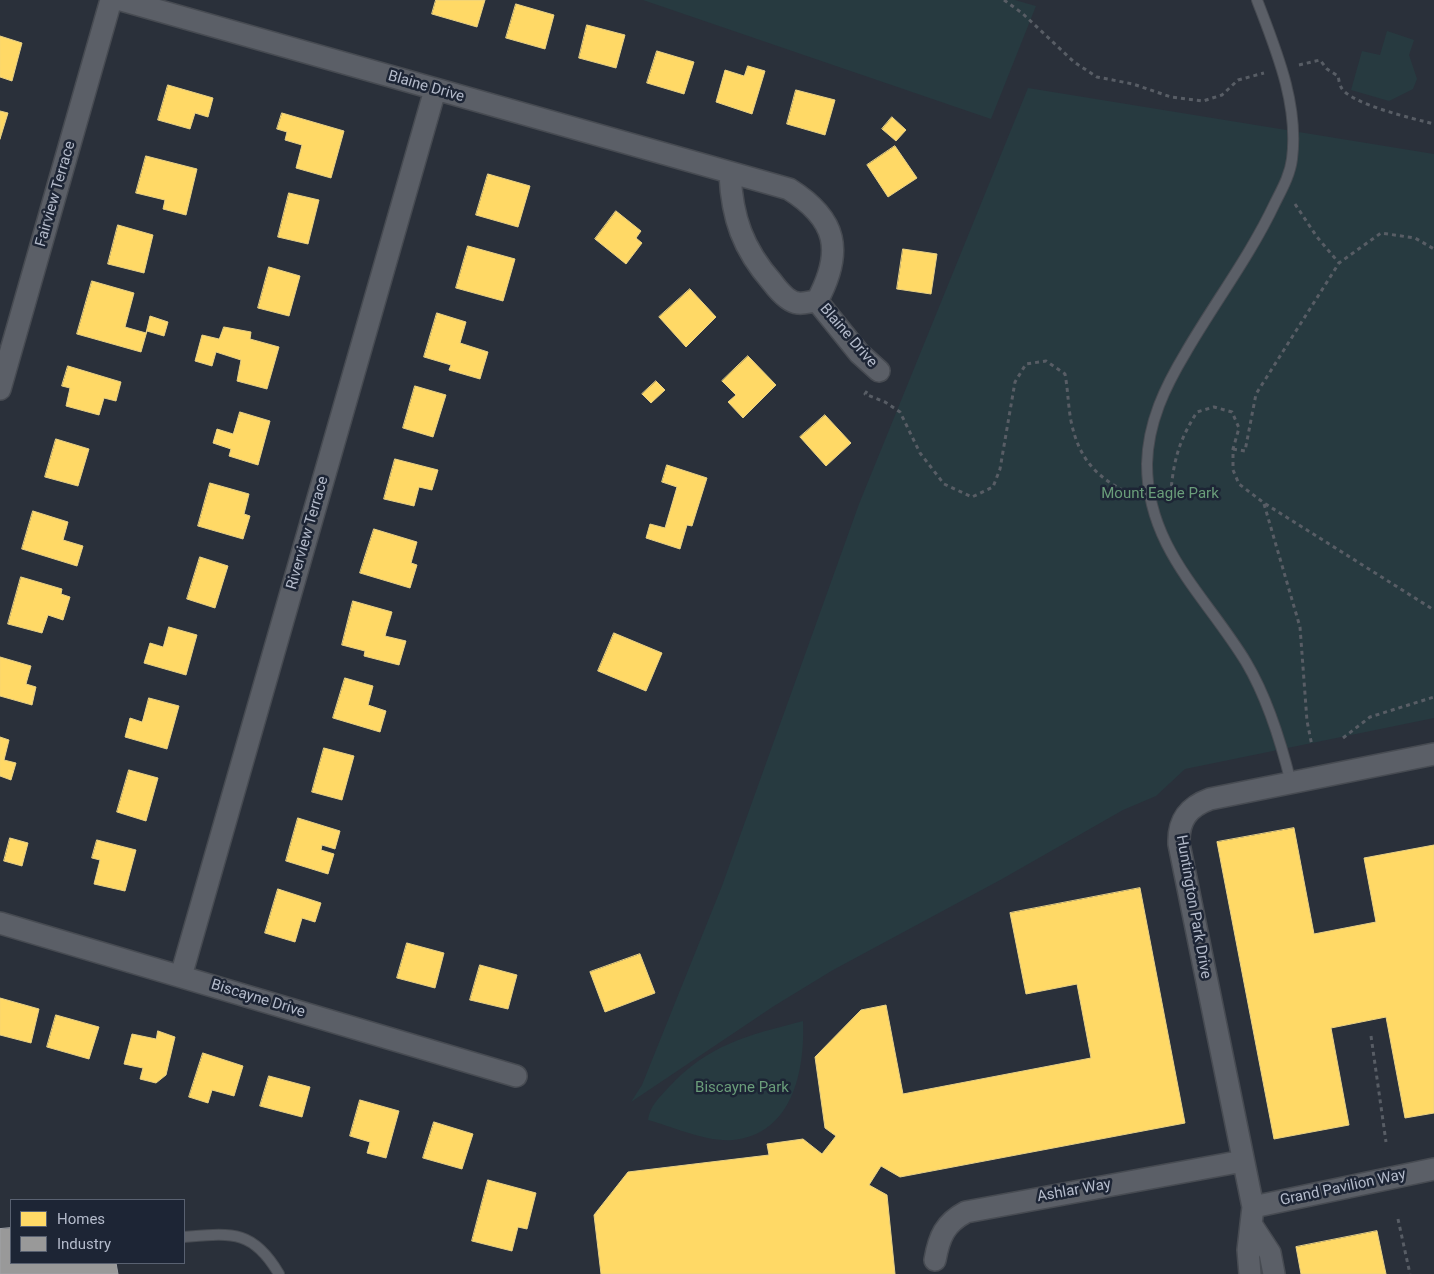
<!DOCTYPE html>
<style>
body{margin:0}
#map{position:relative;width:1434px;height:1274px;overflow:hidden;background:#2a303a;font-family:Roboto,sans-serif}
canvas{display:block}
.legend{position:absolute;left:10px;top:1199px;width:175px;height:65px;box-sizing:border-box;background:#1d2535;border:1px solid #596171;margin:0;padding:6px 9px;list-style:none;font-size:15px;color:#b4bbcb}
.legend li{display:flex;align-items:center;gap:10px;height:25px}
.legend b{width:25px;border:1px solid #596171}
</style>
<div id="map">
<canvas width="1434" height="1274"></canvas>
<ul class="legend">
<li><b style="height:14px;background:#ffd966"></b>Homes</li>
<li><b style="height:14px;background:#999"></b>Industry</li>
</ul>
</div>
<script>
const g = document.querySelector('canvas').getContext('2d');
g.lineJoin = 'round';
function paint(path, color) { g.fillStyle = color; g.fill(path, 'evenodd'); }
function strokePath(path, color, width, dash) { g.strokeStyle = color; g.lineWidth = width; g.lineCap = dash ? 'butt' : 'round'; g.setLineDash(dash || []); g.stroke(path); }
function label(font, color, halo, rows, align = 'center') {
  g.font = font + ' Roboto,sans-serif'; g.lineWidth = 5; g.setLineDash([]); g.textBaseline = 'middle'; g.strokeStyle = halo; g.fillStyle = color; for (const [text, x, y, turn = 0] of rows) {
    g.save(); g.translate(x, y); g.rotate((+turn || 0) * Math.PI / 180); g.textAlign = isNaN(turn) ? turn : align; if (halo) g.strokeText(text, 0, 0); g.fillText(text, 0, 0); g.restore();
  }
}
const green = new Path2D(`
 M643,0H1015L1036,6L991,119Z
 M1387,31L1414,40L1409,55L1417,79L1413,89L1389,101L1351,90L1362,51L1380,55Z
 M1028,88L1434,154V718L1185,769L1156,796L1123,810L1002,879L833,970L774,1006L631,1102L642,1085L722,886L859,504Z
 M803,1021C805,1070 793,1134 733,1140C705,1142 674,1127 648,1120C650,1106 658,1099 668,1088C709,1044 746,1036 803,1021Z`);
const homes = new Path2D(`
 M436,0H485L477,27L432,14Z
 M516,4L554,15L545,49L506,38Z
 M587,25L625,35L616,68L579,58Z
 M0,36L22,43L12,81L0,77Z
 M657,51L694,62L684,94L647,83Z
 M748,66L765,71L752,114L716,102L725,70L744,76Z
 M168,85L213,98L208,117L195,113L190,129L158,120Z
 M796,90L835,100L825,135L787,124Z
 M0,111L8,113L0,139Z
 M282,113L344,131L331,178L296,168L302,145L285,140L287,132L277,129Z
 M892,117L906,130L896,141L882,129Z
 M895,146L917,178L888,197L867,165Z
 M146,156L197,169L186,215L163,209L165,200L136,193Z
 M488,174L530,186L518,227L476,215Z
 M289,193L319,200L308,244L278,237Z
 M616,211L641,231L636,238L642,243L626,264L595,239Z
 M118,225L153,235L144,273L108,264Z
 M468,246L515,259L503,301L456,288Z
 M903,249L937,254L931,294L897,289Z
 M269,267L300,276L289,316L258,308Z
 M92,281L134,293L125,327L146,333L150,316L168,322L164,336L147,331L141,352L77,334Z
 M690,289L716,317L686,347L659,317Z
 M437,313L466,322L460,343L488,352L480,379L449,370L451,365L424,357Z
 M224,327L251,332L250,339L279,347L267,389L237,381L241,360L216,352L212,366L195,361L202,335L219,339Z
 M748,356L776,385L743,418L728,402L736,395L722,381Z
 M68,366L121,382L116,401L104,398L99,415L66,406L70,388L62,386Z
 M656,381L665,390L651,403L642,394Z
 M415,386L446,395L433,437L403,428Z
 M240,412L270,421L258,465L229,456L231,449L213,443L217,429L233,434Z
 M825,415L851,443L826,466L800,437Z
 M56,439L89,449L78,486L45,477Z
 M395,459L438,470L432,490L419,487L414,506L384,499Z
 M667,465L707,478L692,526L687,525L680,549L646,538L650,524L665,528L677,487L662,482Z
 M210,483L249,494L244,514L250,516L243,539L198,526Z
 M33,511L68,522L63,540L83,546L77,566L22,549Z
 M374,529L417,542L411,563L417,565L410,588L360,573Z
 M200,557L228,566L215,608L187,599Z
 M21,577L62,589L61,594L70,597L63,620L48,615L42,633L8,624Z
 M353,601L392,612L385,636L406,641L399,665L364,656L365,651L342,645Z
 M169,627L197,635L186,675L144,663L150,643L163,647Z
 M614,633L662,653L646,691L598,671Z
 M0,657L31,666L26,684L36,687L32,705L0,696Z
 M345,678L373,686L368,705L386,711L380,732L333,718Z
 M149,698L179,706L167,749L125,737L130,718L142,722Z
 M0,737L9,740L4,760L16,763L11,780L0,776Z
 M324,748L354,756L342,800L312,792Z
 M129,770L158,778L146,821L117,812Z
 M298,818L340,831L335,849L322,845L321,850L334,854L328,874L286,861Z
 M1294,828L1314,934L1376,922L1364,858L1434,845V1113L1405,1118L1386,1017L1331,1028L1349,1125L1274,1139L1217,842Z
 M10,838L28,843L22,866L4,861Z
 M97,840L136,850L125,891L94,884L100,860L92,858Z
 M1140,888L1185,1123L900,1177L881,1166L869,1185L887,1195L895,1274H601L594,1215L628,1172L769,1155L767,1144L803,1139L822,1154L836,1136L825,1128L815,1057L861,1010L886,1005L903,1094L1091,1058L1077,984L1026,994L1010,913Z
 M278,889L321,903L315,922L302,918L295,942L265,933Z
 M407,943L444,953L435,988L397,978Z
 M640,954L655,993L605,1012L590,972Z
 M480,965L517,975L508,1009L470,1000Z
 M0,998L39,1009L31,1043L0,1035Z
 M56,1015L99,1027L89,1059L47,1047Z
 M158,1031L175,1037L166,1075L156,1083L140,1079L143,1068L124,1064L132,1034L156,1039Z
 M203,1053L243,1066L234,1096L212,1090L208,1103L189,1097Z
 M269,1076L310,1087L302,1117L260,1106Z
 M360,1100L399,1111L386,1158L367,1153L370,1142L350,1136Z
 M434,1122L473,1134L462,1169L423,1158Z
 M488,1180L536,1193L527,1229L518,1227L512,1251L472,1241Z
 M1377,1231L1386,1274H1301L1296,1247Z`);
const industry = new Path2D(`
 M11,1228V1263H116L118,1274H0V1229Z`);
const path = new Path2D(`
 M1004,0L1022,13L1074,62L1097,77L1133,84L1171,97L1203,101L1222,95L1238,80L1264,73
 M1299,65L1320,60L1327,69L1338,76C1339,79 1339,84 1341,87C1349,104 1415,119 1434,124
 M1295,204L1317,237L1339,263
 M867,391L865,394L885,402L900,412L920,453L944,484L972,497L993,487L1000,469L1015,382L1026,364L1046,361L1065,374C1068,390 1068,405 1071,421C1079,460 1097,478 1132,495
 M1233,449L1245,451L1256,394L1339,263L1381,233L1415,238L1434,249
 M1167,491L1171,490C1174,458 1180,439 1197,412L1214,407L1232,412L1239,428L1233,449V470L1239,484L1264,503L1434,610
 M1264,504L1300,627L1307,721L1312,746
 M1343,738L1370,717L1434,697
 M1371,1036L1386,1142
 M1398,1219L1410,1274`);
const service = new Path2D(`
 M1257,0C1276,50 1299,104 1292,159C1290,175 1282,189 1275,203C1250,256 1215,302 1186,352C1165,387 1148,422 1147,464C1147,548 1206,596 1246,662C1268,699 1281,742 1291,783
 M184,1237C231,1233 253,1229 279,1274`);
const minor = new Path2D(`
 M121,0L789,189C837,219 844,251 817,301L859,353L879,371
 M730,174C732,218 743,249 772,282C778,290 788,302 798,303C804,304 812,301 817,301
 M0,389L111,0
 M0,923L516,1076
 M181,976L435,90
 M1253,1207L1434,1169
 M1251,1224L1270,1253L1274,1274
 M935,1260C939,1237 945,1223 966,1212L1243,1161
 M1250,1274L1248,1250L1253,1207L1179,844C1178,820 1188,807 1210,799L1434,754`);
const streetNames = [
 ["Blaine Drive",426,87,16],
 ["Fairview Terrace",56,194,-74],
 ["Blaine Drive",848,336,49],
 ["Riverview Terrace",308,533,-74],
 ["Huntington Park Drive",1193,907,80],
 ["Biscayne Drive",258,999,17],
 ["Grand Pavilion Way",1343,1188,-12],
 ["Ashlar Way",1074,1191,-10]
];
const parkNames = [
 ["Mount Eagle Park",1160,494],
 ["Biscayne Park",742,1088]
];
paint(green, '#273a40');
paint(homes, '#ffd966');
strokePath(homes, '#e8d084', 1);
paint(industry, '#999');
strokePath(industry, '#a1a3a8', 1);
strokePath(service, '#474b52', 12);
strokePath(minor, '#474b52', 24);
strokePath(path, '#585d65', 3, [4, 4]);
strokePath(service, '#5b5f67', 10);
strokePath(minor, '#5b5f67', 21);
label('15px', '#b4bbcb', '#1d2535', streetNames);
label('15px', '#6a9d7a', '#1d2535', parkNames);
</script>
